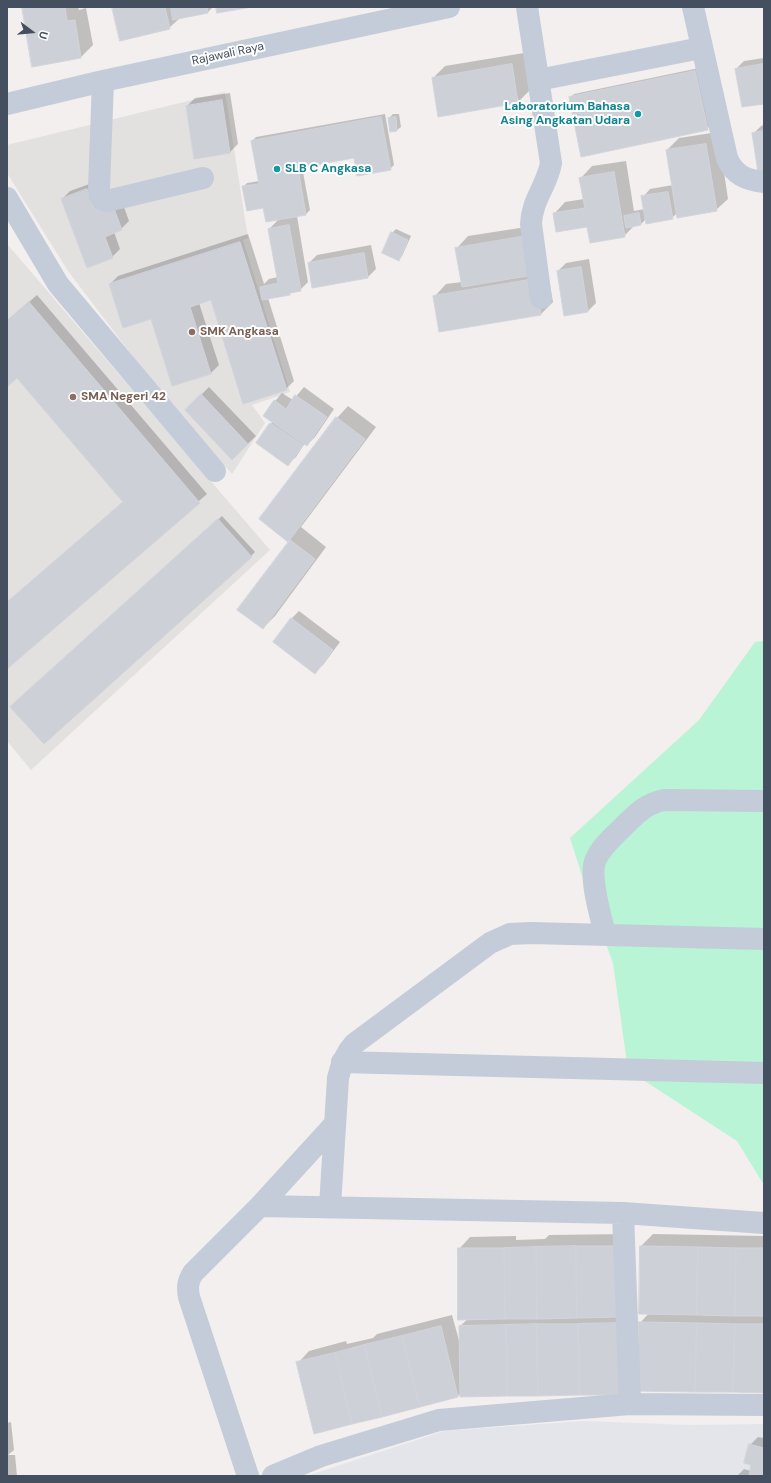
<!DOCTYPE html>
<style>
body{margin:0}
#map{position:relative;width:771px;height:1483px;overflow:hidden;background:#f2efee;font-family:"DM Sans",sans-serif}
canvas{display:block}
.frame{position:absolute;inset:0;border:8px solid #44505f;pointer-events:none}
.north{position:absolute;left:12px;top:12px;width:40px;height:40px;-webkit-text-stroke:3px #fff;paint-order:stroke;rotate:106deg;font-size:11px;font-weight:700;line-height:16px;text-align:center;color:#44505f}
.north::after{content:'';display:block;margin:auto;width:14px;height:18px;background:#44505f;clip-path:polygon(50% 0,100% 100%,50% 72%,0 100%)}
</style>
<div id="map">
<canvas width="771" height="1483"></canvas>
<div class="frame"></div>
<div class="north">U</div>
</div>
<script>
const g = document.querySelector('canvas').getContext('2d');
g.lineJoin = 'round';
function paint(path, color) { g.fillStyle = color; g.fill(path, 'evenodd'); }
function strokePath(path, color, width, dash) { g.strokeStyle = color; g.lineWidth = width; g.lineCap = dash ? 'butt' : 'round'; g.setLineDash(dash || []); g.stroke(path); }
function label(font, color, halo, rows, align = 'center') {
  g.font = font + ' "DM Sans",sans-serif'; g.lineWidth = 4; g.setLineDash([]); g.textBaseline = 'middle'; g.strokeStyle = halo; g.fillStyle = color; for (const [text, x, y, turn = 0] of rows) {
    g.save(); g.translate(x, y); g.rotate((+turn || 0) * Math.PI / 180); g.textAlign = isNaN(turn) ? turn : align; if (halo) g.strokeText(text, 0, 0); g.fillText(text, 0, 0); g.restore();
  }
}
const education = new Path2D(`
 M225,92L248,238L243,240L290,392L252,405L265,423L232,474L163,396L68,271L7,173V145Z
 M7,244L270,550L31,770L7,741Z`);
const airport = new Path2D(`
 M584,1421L690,1425L764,1424V1476H307L444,1431Z`);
const green = new Path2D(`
 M764,641V1185L737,1141L628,1070L613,963L588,894L570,838L699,720L755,642Z`);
const shadow = new Path2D(`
 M23,7H78L79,10L86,8L93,45L81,57Z
 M113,7H213L207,13L180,18L169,28Z
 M524,53L530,90L518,102L439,116L433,78L445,66Z
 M764,58V103L742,106L736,69L744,61Z
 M699,68L711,125L707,129L570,98L574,94Z
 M230,93L238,144L230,152L187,106L195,98Z
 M385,114L394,165L390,169L355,157L302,167L310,210L306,214L297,216L308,282L300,290L292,292L290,294L268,298L294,381L286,389L211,299L199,303L219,365L211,373L173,385L152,318L110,284L118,276L248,234L264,284L269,279L278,277L269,229L279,219L264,207L243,187L247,183L259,181L252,141L256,137Z
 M393,114H399L401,127L397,130L389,118Z
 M764,125V177L753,134L761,126Z
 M718,132L728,199L716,210L677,213L672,218L646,219L641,224L635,225L624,236L554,214L565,202L584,199L581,178L592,166L626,161L634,211L645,209L643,197L650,189L673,185L667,150L679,138Z
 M95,182L120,196L129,221L121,229L114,232L120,249L112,257L62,199L70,191Z
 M539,225L553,302L541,314L435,296L446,284L462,282L457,248L468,236Z
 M396,229L411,236L402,256L398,259L392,233Z
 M371,245L376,269L368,277L309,263L317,255Z
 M589,259L596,303L588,311L558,271L566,263Z
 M37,295L207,494L7,668V603L124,501L17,377L7,385V321Z
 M209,387L256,436L232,459L186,410Z
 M304,387L334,409L315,437L307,445L305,443L296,457L288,464L257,443L273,421L275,401L282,393L293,400Z
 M348,406L376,427L301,527L326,547L275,616L263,628L290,542L260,519L337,418Z
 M222,516L255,552L251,556L15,703Z
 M299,611L340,642L323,665L315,672L291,619Z
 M629,1234L631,1382L461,1393L458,1396L298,1363L309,1351L346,1341L347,1344L373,1338L377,1334L452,1315L460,1344V1326L468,1319L459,1249L470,1237L516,1236V1240L545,1239L549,1235Z
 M653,1234L764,1236V1392L640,1323L649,1313L641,1246Z
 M11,1422L14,1450L8,1455H15L17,1476H7V1423Z
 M758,1437L764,1438V1476H737L744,1469L751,1471L752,1464L750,1445Z`);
const building = new Path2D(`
 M22,7H65L67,21L75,20L81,58L32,67Z
 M112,7H165L170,29L120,41Z
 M171,7H207L208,13L173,20Z
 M216,7H252L217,13Z
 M512,64L518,103L438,117L432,78Z
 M763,64L764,104L742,107L735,69Z
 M695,71L708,130L581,157L569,97Z
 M222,100L230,153L194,159L186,106Z
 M381,117L391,170L357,176L354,158L298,168L306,215L266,222L263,208L247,211L242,186L259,184L251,141Z
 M396,117L397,131L390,132L388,118Z
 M764,131V178L759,179L752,133Z
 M706,144L717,211L677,218L666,150Z
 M614,172L625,237L590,243L587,227L556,232L553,213L585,208L579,178Z
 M87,189L95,209L112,203L122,230L105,237L113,258L87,268L61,199Z
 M668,192L673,219L646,224L641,196Z
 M639,213L641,225L626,228L624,216Z
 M289,225L301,291L290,293V295L262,300L260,287L278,283L268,229Z
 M391,232L408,240L399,261L382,253Z
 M527,236L533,275L462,287L455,248Z
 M240,242L287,390L243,404L211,300L190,307L211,374L172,386L151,319L123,328L109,284Z
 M364,253L368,278L312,288L308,263Z
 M581,267L588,312L564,316L557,271Z
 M535,279L541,315L439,332L433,296Z
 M29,302L200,503L7,669V602L123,502L17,378L7,387V321Z
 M201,394L248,444L232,460L185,410Z
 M295,395L327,417L307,446L263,416L274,400L286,409Z
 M336,417L365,439L288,542L259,519Z
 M270,423L303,445L288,466L256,443Z
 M218,519L252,557L44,744L10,707Z
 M290,540L315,559L263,629L237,610Z
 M291,618L333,650L315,674L273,642Z
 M576,1246L577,1318L537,1319L536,1247Z
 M576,1246H618L619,1317L577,1318Z
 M640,1246L698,1247L697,1315L639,1314Z
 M536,1247L537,1319H505L504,1248Z
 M698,1247L736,1248L735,1316L697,1315Z
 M458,1248H504L505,1319L458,1320Z
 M736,1248H764V1316H735Z
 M639,1322L697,1323L695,1392L637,1391Z
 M619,1323L620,1395H579L578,1324Z
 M697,1323L735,1324L733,1392H695Z
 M537,1324H578L579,1395L538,1396Z
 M537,1324L538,1396H507L506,1325Z
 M735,1324H764V1393L733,1392Z
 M506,1325L507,1396L460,1397L459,1326Z
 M441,1326L458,1397L420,1407L402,1336Z
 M402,1336L420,1407L382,1417L364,1345Z
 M364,1345L382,1417L352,1424L335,1353Z
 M335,1353L352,1424L314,1434L296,1362Z
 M749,1444L764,1448V1476H749L751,1465L744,1463Z`);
const minor = new Path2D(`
 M527,7L551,163C547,186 532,199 531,224L541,298
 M693,7L727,158C734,175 746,180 764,182
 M538,80L701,48
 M103,81L99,188L100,196L103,200L107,201L203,178
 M7,104L103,81L449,7
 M7,198L58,284L215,471
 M605,934C601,917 588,875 596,859C602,846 614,836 624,826C636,814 647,803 664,800L764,801
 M342,1062L764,1073
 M260,1206L334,1125
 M330,1206L338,1078C341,1065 345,1054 354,1044L490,943L510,934L531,933L764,939
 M623,1213L630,1404
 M248,1476L189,1297C187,1287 188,1281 193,1273L260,1206L623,1213L764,1223
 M273,1476L321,1456L439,1420L630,1404L764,1405`);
const markers = [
 [638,114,4,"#0f9aa8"],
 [277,169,4,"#0f9aa8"],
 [192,332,4,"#8d6e63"],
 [73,397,4,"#8d6e63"]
];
const streetNames = [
 ["Rajawali Raya",228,54,-12]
];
const cultureNames = [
 ["Laboratorium Bahasa",630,107],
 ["Asing Angkatan Udara",630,121],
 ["SLB C Angkasa",285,169,"left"]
];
const educationNames = [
 ["SMK Angkasa",200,332],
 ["SMA Negeri 42",81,397]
];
paint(education, '#e3e0e0');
paint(airport, '#e3e5ea');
paint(green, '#b8f4d5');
paint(shadow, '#0003');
paint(building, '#cdd0d7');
strokePath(building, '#d2d4db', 1);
strokePath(minor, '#c3ccd8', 22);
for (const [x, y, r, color] of markers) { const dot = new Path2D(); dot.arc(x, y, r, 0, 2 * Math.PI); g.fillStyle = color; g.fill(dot); strokePath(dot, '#fff', 1.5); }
label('12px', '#44505f', '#fff', streetNames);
label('bold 12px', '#0d838f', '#fff', cultureNames, 'right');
label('bold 12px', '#785e54', '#fff', educationNames, 'left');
</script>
